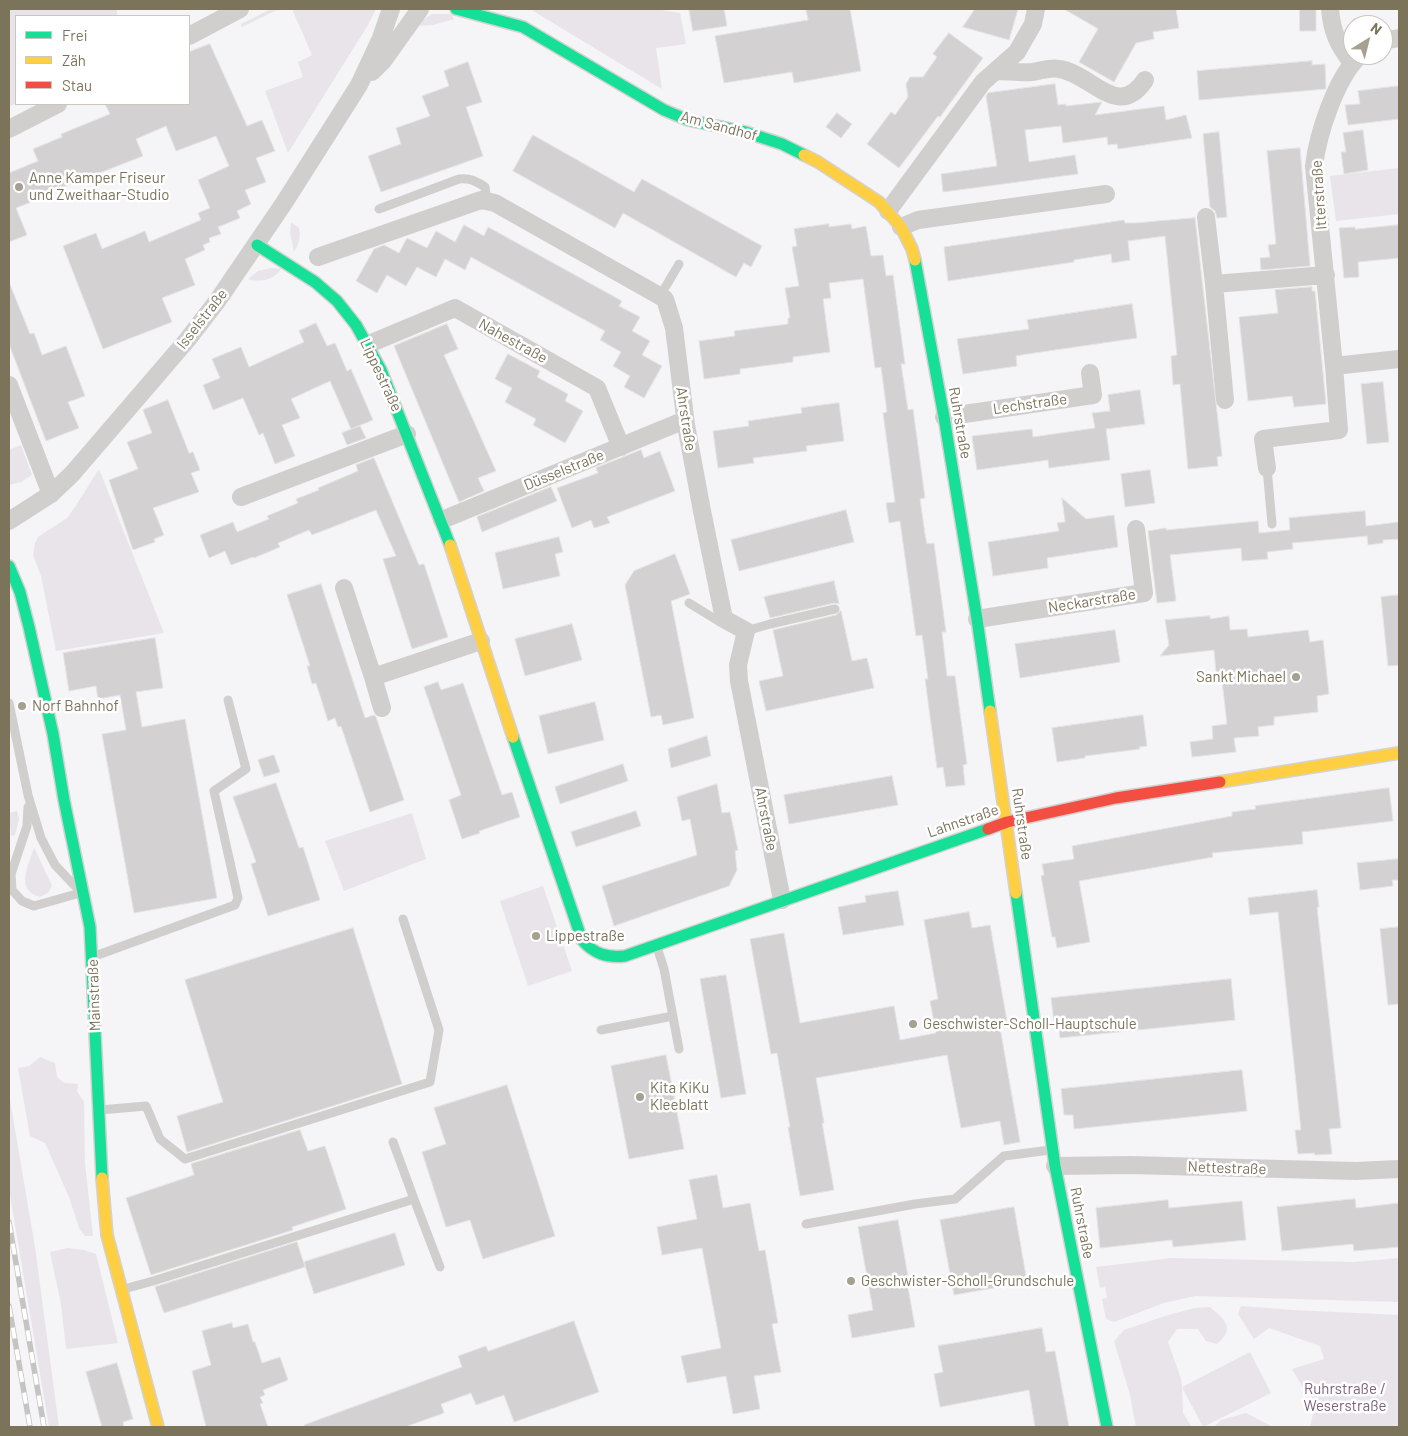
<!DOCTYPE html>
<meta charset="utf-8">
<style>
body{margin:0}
#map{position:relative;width:1408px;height:1436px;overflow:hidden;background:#f5f4f6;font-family:Barlow,sans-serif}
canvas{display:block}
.frame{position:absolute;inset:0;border:10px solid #7c735b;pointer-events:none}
.legend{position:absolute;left:15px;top:15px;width:175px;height:90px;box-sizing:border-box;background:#fff;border:1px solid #cbc7bd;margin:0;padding:6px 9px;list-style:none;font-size:15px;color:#7c735b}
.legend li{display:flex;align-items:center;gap:10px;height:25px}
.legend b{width:25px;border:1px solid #cbc7bd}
.north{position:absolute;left:1343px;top:15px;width:50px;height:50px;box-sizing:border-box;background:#fff;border:1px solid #cbc7bd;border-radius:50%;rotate:36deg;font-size:14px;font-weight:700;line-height:20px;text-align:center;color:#7c735b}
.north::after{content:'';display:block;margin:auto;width:18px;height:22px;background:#a6a091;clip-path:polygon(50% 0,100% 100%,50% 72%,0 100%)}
</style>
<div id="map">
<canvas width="1408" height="1436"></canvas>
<div class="frame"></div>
<ul class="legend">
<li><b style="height:6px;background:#16e098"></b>Frei</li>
<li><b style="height:6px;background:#ffcf43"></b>Zäh</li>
<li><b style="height:6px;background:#f24e42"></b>Stau</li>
</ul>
<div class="north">N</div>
</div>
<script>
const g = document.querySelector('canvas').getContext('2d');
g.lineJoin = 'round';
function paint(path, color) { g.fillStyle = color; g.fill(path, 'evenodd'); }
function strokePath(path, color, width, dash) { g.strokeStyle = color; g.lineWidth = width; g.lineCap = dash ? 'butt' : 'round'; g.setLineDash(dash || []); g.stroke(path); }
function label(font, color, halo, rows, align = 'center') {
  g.font = font + ' Barlow,sans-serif'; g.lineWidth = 5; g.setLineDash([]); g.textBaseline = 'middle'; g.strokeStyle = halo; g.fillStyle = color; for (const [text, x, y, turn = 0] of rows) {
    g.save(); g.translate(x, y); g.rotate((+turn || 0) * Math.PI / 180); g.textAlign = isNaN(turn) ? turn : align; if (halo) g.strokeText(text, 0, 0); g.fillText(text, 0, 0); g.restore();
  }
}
const green = new Path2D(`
 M9,9H117V16H16V103L9,107Z
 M271,9H279L242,27L241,24Z
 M292,9H376L368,25L288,153L265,91L303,77L298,62L312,55Z
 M530,9H655L680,13L686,44L656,48L662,89Z
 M432,14H451L454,19L433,25L416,26L419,22Z
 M1399,168V214L1336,221L1330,176Z
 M291,222L299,228C301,237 299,244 294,252L290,233Z
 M271,268L281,269C274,280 260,283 248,279L258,271Z
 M21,445L32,475L21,482L9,485V450Z
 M99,469L164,633L56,651L41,576L33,555L35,543L38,537L67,518L75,507Z
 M17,811L19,819L15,835L11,836L9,813Z
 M412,813L426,859L344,891L325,841Z
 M34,847L52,886L48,893L40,897C14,890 29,865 34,847Z
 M543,886L572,971L528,986L500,901Z
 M40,1057L55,1063L57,1077L64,1083L78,1084L77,1091L84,1102L85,1163L93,1236H85L79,1228L69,1197L45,1143L30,1136L18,1068L29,1066Z
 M9,1094L35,1247L59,1427H49L9,1189Z
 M68,1248L84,1250L96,1254L118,1343L66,1349L61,1304L50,1252Z
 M1172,1258L1354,1262L1399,1258V1301L1398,1302L1195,1296L1164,1303L1114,1322L1106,1319L1102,1299L1107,1298L1105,1287L1100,1288L1096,1267Z
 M1241,1306L1293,1310L1399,1315V1427H1310L1316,1401L1305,1391L1292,1369L1324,1359L1320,1346L1269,1328L1254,1339L1238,1314Z
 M1210,1307C1225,1320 1236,1328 1217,1344L1206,1341L1198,1329H1177L1168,1342L1181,1379L1182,1387L1250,1352L1271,1393L1203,1427L1182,1387L1183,1413L1192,1427H1136L1130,1395L1114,1341L1124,1330L1168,1315L1195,1308Z
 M1246,1413L1273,1427H1214L1221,1420Z`);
const building = new Path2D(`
 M689,9H724L727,26L693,31Z
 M806,9H850L861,71L794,83L792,72L724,83L715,36L808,20Z
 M975,9H1018L1009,40L963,27Z
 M1064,9H1176L1179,28L1153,32L1154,39L1136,43L1114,82L1079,62L1098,29Z
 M1300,9H1316V31H1300Z
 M949,33L983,58L940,117L938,116L899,168L867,144L891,112L895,115L908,97L906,84L910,77H923L937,57L933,54Z
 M210,44L247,126L262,120L275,151L256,158L266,182L245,190L251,204L237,211L240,218L218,227L221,234L209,238L210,242L203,245L205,250L185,259L195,285L162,298L172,322L103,349L63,246L96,233L102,249L145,231L149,242L201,220L198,213L210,208L198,180L229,166L216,136L176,151L166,126L136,139L143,156L30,200L31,202L16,208L27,235L9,242V173L38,161L33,149L62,137L61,134L110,114L105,104H189V52Z
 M1312,61V65L1325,64L1326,89L1199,100L1197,71Z
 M468,62L482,102L466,107L483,156L381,192L368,156L401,144L396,128L430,116L422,96L449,86L444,71Z
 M1055,84L1058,105L1066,104V106L1102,102L1095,115L1164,106L1166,120L1186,115L1192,138L1118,149L1117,144L1108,145L1107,137L1063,143L1061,126L1025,130L1029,162L1075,155L1078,174L943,192L941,174L997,166L986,96L988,93Z
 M1399,86V119L1348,125L1345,105L1360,104L1358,91Z
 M837,113L852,124L841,138L826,127Z
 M1363,130L1368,170L1344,174L1341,152H1346L1343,133Z
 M1219,132L1227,217L1217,218L1215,211L1210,207L1203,134Z
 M533,135L634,192L642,179L762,246L751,267L744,263L736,277L623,213L615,228L513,171Z
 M1300,148L1310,266L1261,270L1260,258L1270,257L1268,245L1276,244L1267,151Z
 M1195,218L1222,456L1217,457L1218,466L1188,469L1180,384L1173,385L1171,356L1177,355L1165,236L1128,241L1130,260L1112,263L1111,254L1074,260V262L948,281L944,247L1124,220L1125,223H1135Z
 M829,224V227L851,224L852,229L866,226L871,256L883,255L886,276L893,275L905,364H901L908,410L913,409L925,498L920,499L925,534L927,544L934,543L946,632H942L947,676H955L967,764L963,765L965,785L946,787L943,767L937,768L925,679H928L922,635L916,636L900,521L889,523L886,503L895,502L883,413L887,412L881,367L875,368L863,279L829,283L831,298L823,299L830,352L793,357V362L740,369V374L704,379L699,341L735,336L734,331L788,324V318H790L785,288L799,286L792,247L797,246L794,229Z
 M464,225L484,236L488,227L622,301L619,306L640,317L632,331L650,341L642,355L662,366L644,398L624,387L630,376L613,366L621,352L600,340L605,331L471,257L465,270L445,259L436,277L417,267L406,286L387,275L377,293L356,281L374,249L384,245L399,253L407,238L427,248L436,231L455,242Z
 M1399,225V258L1358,262L1359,277L1344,278L1339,228L1355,227V229Z
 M9,282L30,334L34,333L42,355L66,346L85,396L68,402L79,428L46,441L9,344Z
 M1312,287V291H1315L1326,404L1294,407L1292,396L1248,401L1239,317L1278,313L1275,290Z
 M1132,304L1137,338L1021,355L1016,356L1017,366L963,374L957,339L1029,329L1027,320Z
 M316,323L327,346L335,343L347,371L351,369L373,420L351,429L330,381L291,399L300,418L282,425L295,456L275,464L263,433L259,435L243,398L213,410L203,385L220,378L212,359L241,347L249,367L304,342L299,331Z
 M447,324L458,349L444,355L496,471L478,478L484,491L459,502L394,346Z
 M508,354L540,371L537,377L568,394L565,401L583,411L565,443L533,425L536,419L505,402L512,388L495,379Z
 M1383,382L1389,442L1367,444L1361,384Z
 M1140,390L1145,424L1106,429L1110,460L1049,468L1048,460L977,470L972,436L1032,429L1033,437L1095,428L1092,413L1110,411L1108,395Z
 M168,400L189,453L193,452L200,470L191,473L199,492L153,508L164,535L154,539L155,542L133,550L109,480L138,469L127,442L152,433L143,410Z
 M839,403L844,441L806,446L807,451L753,458L754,463L718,468L713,431L749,426L748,421L802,413L801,408Z
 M360,426L366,438L347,445L342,433Z
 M641,450L644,458L660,451L675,491L607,517L610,523L594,528L591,520L572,528L557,488L598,473L596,468Z
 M374,458L419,565L424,564L448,637L412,649L383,559L396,556L376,510L312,535L309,530L278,543L280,547L254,558L253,557L231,565L225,551L209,558L200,535L233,522L237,532L269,519L267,516L298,503L296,499L319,490L318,488L358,471L356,465Z
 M1150,470L1155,503L1125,507L1121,474Z
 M551,487L557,501L482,532L477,517Z
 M1062,498L1086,519L1114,515L1118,547L1047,558L1048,568L993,576L988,542L1059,531L1057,523L1065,522Z
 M846,510L854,542L739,571L731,540Z
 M1365,511L1366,526L1399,522V539L1383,540V543L1368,545L1367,536L1292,543L1293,549L1267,552L1268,559L1242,561L1241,548L1170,555L1176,601L1157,603L1148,531L1166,528V530L1258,521L1259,533L1290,530L1289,518Z
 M559,537L563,552L555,554L560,576L503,589L495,553Z
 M675,554L690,594L671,601L694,718L663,725L661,715L651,717L625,585L634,571Z
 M834,581L839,604L834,603L770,618L764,597Z
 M321,584L365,718L374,715L376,717L404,800L370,812L341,726L338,727L335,718L328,721L316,683L312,684L307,666H310L287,595Z
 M1399,595V665L1388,666L1381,597Z
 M841,611L852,661L867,658L874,688L766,711L759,681L783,676L773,630L836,615Z
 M1210,616V619L1229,616L1230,630L1247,629L1248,637L1308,630L1310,642L1323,640L1329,694L1317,696L1318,712L1274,717V725L1258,727L1259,736L1234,738L1236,752L1192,757L1190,742L1213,739L1212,726L1227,724L1221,672H1216L1214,650L1160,656L1169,645L1165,620Z
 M572,624L582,660L525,676L515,639Z
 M1115,630L1120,662L1020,678L1015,644Z
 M155,638L163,688L136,692L142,727L185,719L217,898L134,913L102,734L126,730L120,695L98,699L96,686L69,691L63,653Z
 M438,682L441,690L463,683L502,795L512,792L520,817L479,831L480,833L462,839L449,800L461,795L424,687Z
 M595,702L604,740L548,754L539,716Z
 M1143,715L1147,746L1139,747L1140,749L1085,756V758L1057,762L1052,728Z
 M707,736L711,756L671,768L668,749Z
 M274,755L280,772L264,777L258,760Z
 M623,764L628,781L560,804L555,787Z
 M892,776L898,805L789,824L784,795Z
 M276,783L299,848L303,847L320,900L268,916L251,864L256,862L233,797Z
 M717,784L722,813L730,812L738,850L735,851L737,870L729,886L614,926L602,886L697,855L690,819L682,821L677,797Z
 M1389,788L1393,821L1302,832L1303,844L1212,853L1213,857L1079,881L1090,942L1057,948L1055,937H1052L1041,876L1044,875L1042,864L1074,859L1072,846L1232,816V812L1256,809L1255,806Z
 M636,811L641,826L576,847L571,832Z
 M1399,859V880H1392L1393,886L1360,890L1357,863Z
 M1317,890L1319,907H1317L1341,1128L1329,1129L1332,1154L1315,1155L1314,1153L1298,1154L1295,1130H1301L1278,912L1250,915L1248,898Z
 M898,891L904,925L843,935L838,907L866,902L865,896Z
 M969,912L972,928L990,925L1007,1021L999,1022L1020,1142L1004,1145L1000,1121L961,1128L947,1055L816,1078L824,1123H822L834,1190L800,1196L788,1127H790L777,1053L771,1054L750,939L784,933L800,1023L894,1006L900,1040L936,1033L930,1001L938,999L924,920Z
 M1399,927V1004L1388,1005L1380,929Z
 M353,928L402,1084L187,1152L177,1116L223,1102L185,980Z
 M726,975L746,1094L721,1098L700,979Z
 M1231,979L1235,1020L1060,1038L1058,1023H1054L1051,998Z
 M666,1055L684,1149L629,1159L611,1066Z
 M1242,1070L1247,1111L1074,1129L1073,1115H1064L1061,1089Z
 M507,1085L555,1236L483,1259L470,1220L446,1227L422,1152L446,1144L434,1108Z
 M300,1130L308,1151L325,1146L346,1209L292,1227L293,1230L151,1275L126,1198L194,1175L191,1164Z
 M717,1175L723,1208L750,1203L759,1251L765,1250L778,1323L772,1324L781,1372L754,1376L760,1409L733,1414L726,1376L687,1383L681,1356L721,1348L702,1248L662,1255L657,1227L697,1219L689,1180Z
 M1355,1199L1356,1208L1399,1203V1247L1354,1251L1353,1244L1282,1251L1277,1207Z
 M1168,1200L1169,1208L1242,1201L1246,1240L1173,1247L1172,1240L1100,1248L1096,1208Z
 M1014,1207L1027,1282L954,1295L940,1220Z
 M898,1220L908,1276H906L915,1327L852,1338L848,1315L873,1310L858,1227Z
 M395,1233L405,1265L314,1294L304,1262Z
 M297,1242L305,1267L164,1313L155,1287Z
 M574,1321L599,1392L514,1422L504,1395L476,1405L471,1393L441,1404L444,1413L405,1427H305L304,1425L462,1367L458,1356L486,1346L488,1351Z
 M232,1323L233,1328L248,1324L253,1342H255L262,1363L280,1357L288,1380L263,1390L265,1395L260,1397L263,1403L260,1404L268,1427H206L192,1371L211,1365L202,1331Z
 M1042,1328L1046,1352L1055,1351L1069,1427H1035L1029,1390L940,1407L934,1374L943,1372L938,1346Z
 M117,1363L133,1419L123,1422L124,1427H102L86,1372Z`);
const lane = new Path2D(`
 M379,209L459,179C470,178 476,181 485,187L487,201
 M660,296L679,264
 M1267,468L1272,524
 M689,603L720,622L726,624
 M743,630L746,631L770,624L835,609
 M9,703L28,795L41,838L55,865L75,886
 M28,807L27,826L11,874L12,890L22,901L34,906L80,893
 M657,947L664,969L679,1049
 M95,956L235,905L238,898L214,791L246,769L228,700
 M601,1030L673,1016
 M100,1110L146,1106L160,1139L185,1159L430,1082L439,1030L403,919
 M393,1142L414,1199
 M806,1224L915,1204L955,1199L1004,1156L1050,1150
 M124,1289L153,1281L414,1199L440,1267`);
const street = new Path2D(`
 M1330,9C1332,32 1338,45 1352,63
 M189,36L240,9
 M1383,41L1399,38
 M1360,55C1336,78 1318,133 1314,166L1334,366L1399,359
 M997,71C1008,71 1021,73 1032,72C1041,71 1050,67 1059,69C1091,73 1118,121 1145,80
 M372,72L383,61L420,9
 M9,129L58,104
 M888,211L983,82L1017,52L1033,24L1036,9
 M1206,217L1214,284L1326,275
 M901,227L918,220L1106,194
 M318,257L481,200L495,203L665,299L674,328L686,425L702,511L724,619L746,631L738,665L739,681L782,900
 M1214,284L1225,400
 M369,344L455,308L597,388L621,447
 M9,385L51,494
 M944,417L1093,395L1090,373
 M1267,468L1263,439L1339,430L1334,366
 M241,497L407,434
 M442,520L685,420
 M9,521L51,494L72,474L188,339L218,300L284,203L359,85L381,38L391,9
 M344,588L373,677L481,641
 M977,619L1144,593L1136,529
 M373,677L382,708
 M1055,1166L1130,1165L1356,1171L1399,1169`);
const fast = new Path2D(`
 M456,9L523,27L664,110L688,120L745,132L782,144L804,155
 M257,245L315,282L337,301L356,325L381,370L450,545
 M915,260L944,417L977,619L990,711
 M9,566L20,592L29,627L53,734L64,800L90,927L102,1178
 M513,737L582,940C594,954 607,958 625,956L988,829
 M1016,893L1055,1166L1107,1427`);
const slow = new Path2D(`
 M804,155L818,162L879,202L901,227L912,249L915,260
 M450,545L513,737
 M990,711L1016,893
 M1220,782L1399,753
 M102,1178L107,1235L158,1427`);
const jam = new Path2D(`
 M988,829L1007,822L1116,798L1220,782`);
const rail = new Path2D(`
 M9,1222L44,1427
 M9,1306L30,1427`);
const markers = [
 [19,187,5,"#a6a091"],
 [1296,677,5,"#a6a091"],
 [22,706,5,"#a6a091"],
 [536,936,5,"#a6a091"],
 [913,1024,5,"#a6a091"],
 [640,1097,5,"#a6a091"],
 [851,1281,5,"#a6a091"]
];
const streetNames = [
 ["Am Sandhof",719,126,15],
 ["Itterstraße",1319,195,-94],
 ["Isselstraße",202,319,-52],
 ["Nahestraße",513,341,29],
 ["Lippestraße",381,375,65],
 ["Lechstraße",1030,404,-8],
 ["Ahrstraße",686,419,81],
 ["Ruhrstraße",960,423,80],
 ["Düsselstraße",564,470,-22],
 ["Neckarstraße",1092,601,-9],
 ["Ahrstraße",766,819,79],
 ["Lahnstraße",963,821,-19],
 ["Ruhrstraße",1022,824,82],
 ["Mainstraße",94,995,-92],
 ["Nettestraße",1227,1168,2],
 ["Ruhrstraße",1082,1223,79]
];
const poiNames = [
 ["Anne Kamper Friseur",29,178],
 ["und Zweithaar-Studio",29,195],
 ["Sankt Michael",1286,677,"right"],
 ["Norf Bahnhof",32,706],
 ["Lippestraße",546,936],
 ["Geschwister-Scholl-Hauptschule",923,1024],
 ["Kita KiKu",650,1088],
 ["Kleeblatt",650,1105],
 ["Geschwister-Scholl-Grundschule",861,1281]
];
const parkNames = [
 ["Ruhrstraße /",1345,1389],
 ["Weserstraße",1345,1406]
];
paint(green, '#e9e4ea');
paint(building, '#d3d1d1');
strokePath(building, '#e4e4e5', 1);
strokePath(fast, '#d3d2d1', 14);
strokePath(slow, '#d3d2d1', 14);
strokePath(jam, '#d3d2d1', 14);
strokePath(lane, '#d0cfce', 9);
strokePath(street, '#d0cfce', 18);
strokePath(fast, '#16e098', 11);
strokePath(slow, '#ffcf43', 11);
strokePath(jam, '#f24e42', 11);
strokePath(rail, '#c5c4c2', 5.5);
strokePath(rail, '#fff', 4, [11]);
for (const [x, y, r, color] of markers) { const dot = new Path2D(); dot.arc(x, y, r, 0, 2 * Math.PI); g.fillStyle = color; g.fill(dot); strokePath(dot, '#fff', 2); }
label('15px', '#7c735b', '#fff', streetNames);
label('15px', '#7c735b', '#fff', poiNames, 'left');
label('15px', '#7e627b', '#fff', parkNames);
</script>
